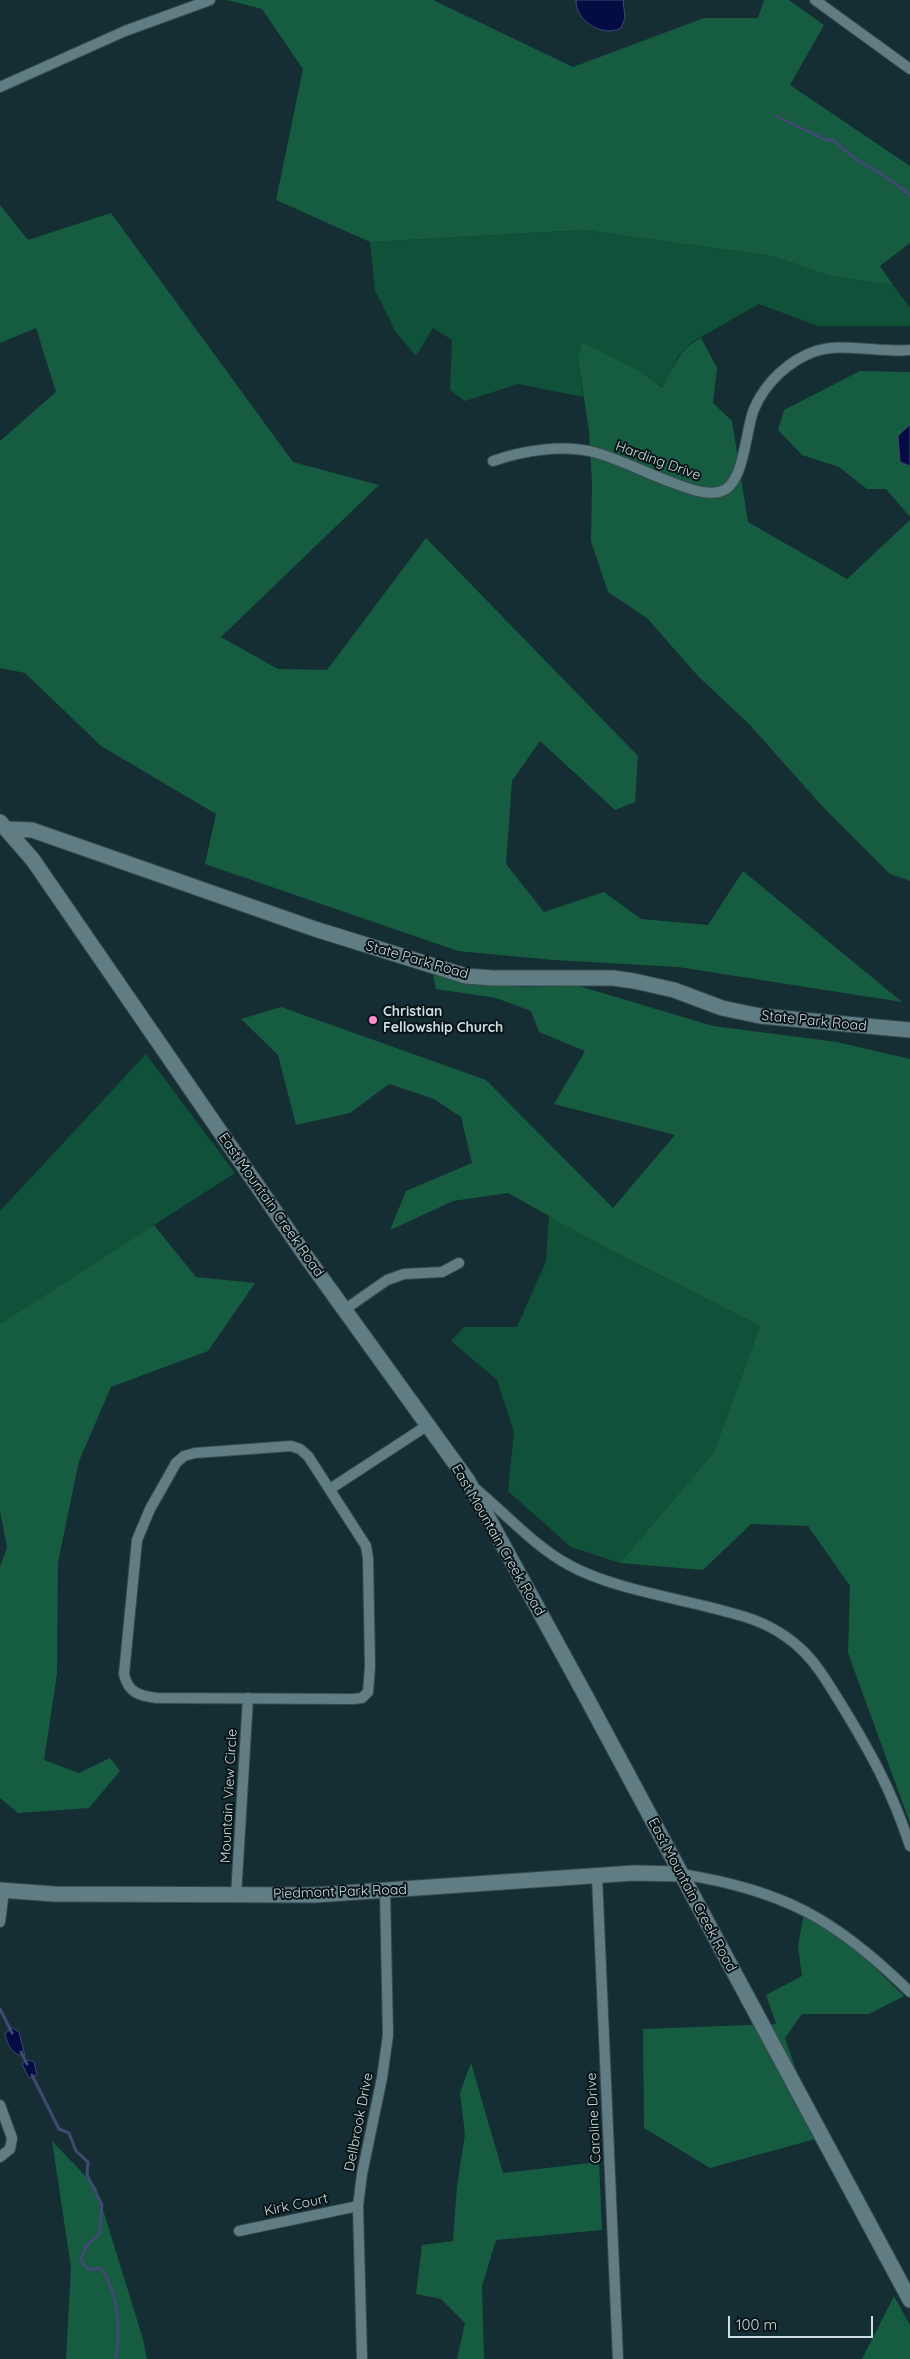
<!DOCTYPE html>
<style>
body{margin:0}
#map{position:relative;width:910px;height:2359px;overflow:hidden;background:#142e34;font-family:Quicksand,sans-serif}
canvas{display:block}
.scale{position:absolute;left:728px;top:2316px;width:145px;height:22px;box-sizing:border-box;border:2px solid #cedde1;border-top:0;padding-left:6px;font-size:15px;line-height:18px;white-space:nowrap;color:#cedde1;-webkit-text-stroke:4px #091417;paint-order:stroke}
</style>
<div id="map">
<canvas width="910" height="2359"></canvas>
<div class="scale">100 m</div>
</div>
<script>
const g = document.querySelector('canvas').getContext('2d');
g.lineJoin = 'round';
function paint(path, color) { g.fillStyle = color; g.fill(path, 'evenodd'); }
function strokePath(path, color, width, dash) { g.strokeStyle = color; g.lineWidth = width; g.lineCap = dash ? 'butt' : 'round'; g.setLineDash(dash || []); g.stroke(path); }
function label(font, color, halo, rows, align = 'center') {
  g.font = font + ' Quicksand,sans-serif'; g.lineWidth = 4; g.setLineDash([]); g.textBaseline = 'middle'; g.strokeStyle = halo; g.fillStyle = color; for (const [text, x, y, turn = 0] of rows) {
    g.save(); g.translate(x, y); g.rotate((+turn || 0) * Math.PI / 180); g.textAlign = isNaN(turn) ? turn : align; if (halo) g.strokeText(text, 0, 0); g.fillText(text, 0, 0); g.restore();
  }
}
const green = new Path2D(`
 M583,230L772,256L831,276L893,285L910,308V326H818L759,304L692,342L677,358L664,388L641,372L578,359L583,397L518,384L465,401L450,390L452,340L433,328L416,356L395,331L375,290L370,242Z
 M146,1054L235,1173L0,1324V1211Z
 M549,1215L599,1244L760,1326L714,1452L620,1563L571,1547L508,1491L514,1432L497,1380L451,1341L464,1327H517L546,1261Z`);
const forest = new Path2D(`
 M227,0H433L573,67L704,18H758L764,0H789L824,25L790,85L910,166V243L880,266L893,285L831,276L772,256L583,230L370,242L276,200L303,69L262,9Z
 M0,205L28,240L111,213L293,462L379,485L221,637L278,669L327,670L426,538L638,756L635,802L615,810L540,741L512,781L506,864L544,912L604,892L641,919L708,925L743,871L902,1002L678,967L553,960L458,951L205,864L216,814L101,746L25,673L0,668V441L56,392L36,328L0,343Z
 M701,338L717,368L713,403L732,421L748,522L847,579L910,520V881L890,874L823,807L749,724L698,676L647,618L608,592L591,541L592,482L589,431L578,359L582,342L641,372L663,388C673,368 680,348 701,338Z
 M860,371L910,372V517L886,489H867L839,467L802,455L778,430L784,410Z
 M433,975L519,987L579,986L713,1026L837,1042L910,1059V1823L848,1653L850,1586L808,1526L751,1524L703,1570L620,1563L714,1452L760,1326L599,1244L508,1193L453,1201L390,1230L406,1191L472,1163L461,1117L434,1099L389,1084L350,1113L296,1125L278,1055L241,1019L281,1007L486,1080L613,1208L675,1135L554,1104L585,1051L539,1032L531,1011L496,998L436,989Z
 M154,1225L196,1277L255,1283L208,1351L111,1387L79,1461L58,1562L57,1674L44,1760L79,1773L110,1758L120,1771L89,1808L18,1813L0,1798V1567L7,1547L0,1511V1324Z
 M804,1912L845,1938L904,1996L869,2014H802L785,2038L819,2138L710,2168L644,2128L643,2029L776,2024L766,1995L802,1976L798,1947Z
 M471,2063L503,2173L599,2162L602,2230L496,2240L482,2286L484,2359H457L465,2323L441,2299L416,2294L422,2245L453,2241L457,2186L465,2134L460,2093Z
 M52,2141L96,2187L143,2339L147,2359H66L71,2267Z
 M894,2296L910,2325V2359H862Z`);
const water = new Path2D(`
 M576,0H623L625,18L621,28C603,38 575,21 576,0Z
 M910,425V466L900,462L898,436Z
 M13,2028L19,2032L25,2056C12,2055 8,2046 5,2034Z
 M29,2060L34,2062L37,2075L29,2078L22,2064Z`);
const stream = new Path2D(`
 M776,116L824,139L834,141L857,160L888,178L910,195
 M0,2009L12,2033
 M21,2052L27,2064
 M32,2075L59,2129L69,2133L76,2151L88,2162L87,2175L102,2205L99,2234L87,2245L80,2260L89,2270L101,2268C119,2296 121,2326 116,2359`);
const street = new Path2D(`
 M815,0L910,69
 M0,87L125,31L210,0
 M493,461C525,450 564,444 597,453C621,460 644,472 668,481C684,487 702,495 719,492C745,487 745,430 754,409C765,383 789,360 816,351C842,342 881,353 910,350
 M344,1310L387,1280L404,1274L442,1272L459,1263
 M291,1446L300,1449L308,1456L366,1546L368,1558L370,1667L368,1692L362,1698L353,1699L157,1698C140,1696 128,1693 124,1674L137,1540L150,1509L176,1463L184,1456L195,1453Z
 M330,1489L428,1425
 M476,1489C506,1514 534,1546 569,1565C614,1590 685,1599 735,1614C759,1620 783,1632 801,1649C818,1665 829,1685 841,1704C871,1753 892,1791 910,1846
 M681,1874C783,1890 836,1919 910,1992
 M597,1876L618,2359
 M236,1896L248,1698
 M0,1922L4,1891
 M0,2105L12,2138L10,2149L0,2157
 M239,2231L358,2206
 M362,2359L358,2206L362,2174L382,2078L388,2035L385,1891`);
const secondary = new Path2D(`
 M0,822L33,860L305,1255L468,1481L583,1691L910,2300
 M7,829L32,830L315,929L466,976L493,978H613L634,981L674,990L722,1008L760,1016L910,1030
 M0,1890L54,1894L315,1895L634,1873L681,1874`);
const markers = [
 [373,1020,5,"#f98fca"]
];
const streetNames = [
 ["Harding Drive",658,461,20],
 ["State Park Road",417,960,16],
 ["State Park Road",814,1021,6],
 ["East Mountain Creek Road",271,1205,55],
 ["East Mountain Creek Road",498,1540,60],
 ["Mountain View Circle",229,1796,-87],
 ["Piedmont Park Road",340,1892,-2],
 ["East Mountain Creek Road",692,1895,62],
 ["Caroline Drive",594,2118,-93],
 ["Dellbrook Drive",359,2122,-79],
 ["Kirk Court",296,2205,-12]
];
const poiNames = [
 ["Christian",383,1012],
 ["Fellowship Church",383,1028]
];
paint(green, '#105239');
paint(forest, '#165c41');
paint(water, '#050b43');
strokePath(water, '#414a72', 1);
strokePath(stream, '#414a72', 3);
strokePath(street, '#364a4e', 12);
strokePath(secondary, '#364a4e', 17);
strokePath(street, '#617d84', 10);
strokePath(secondary, '#617d84', 15);
for (const [x, y, r, color] of markers) { const dot = new Path2D(); dot.arc(x, y, r, 0, 2 * Math.PI); g.fillStyle = color; g.fill(dot); strokePath(dot, '#091417', 2); }
label('14px', '#cedde1', '#091417', streetNames);
label('bold 14px', '#cedde1', '#091417', poiNames, 'left');
</script>
